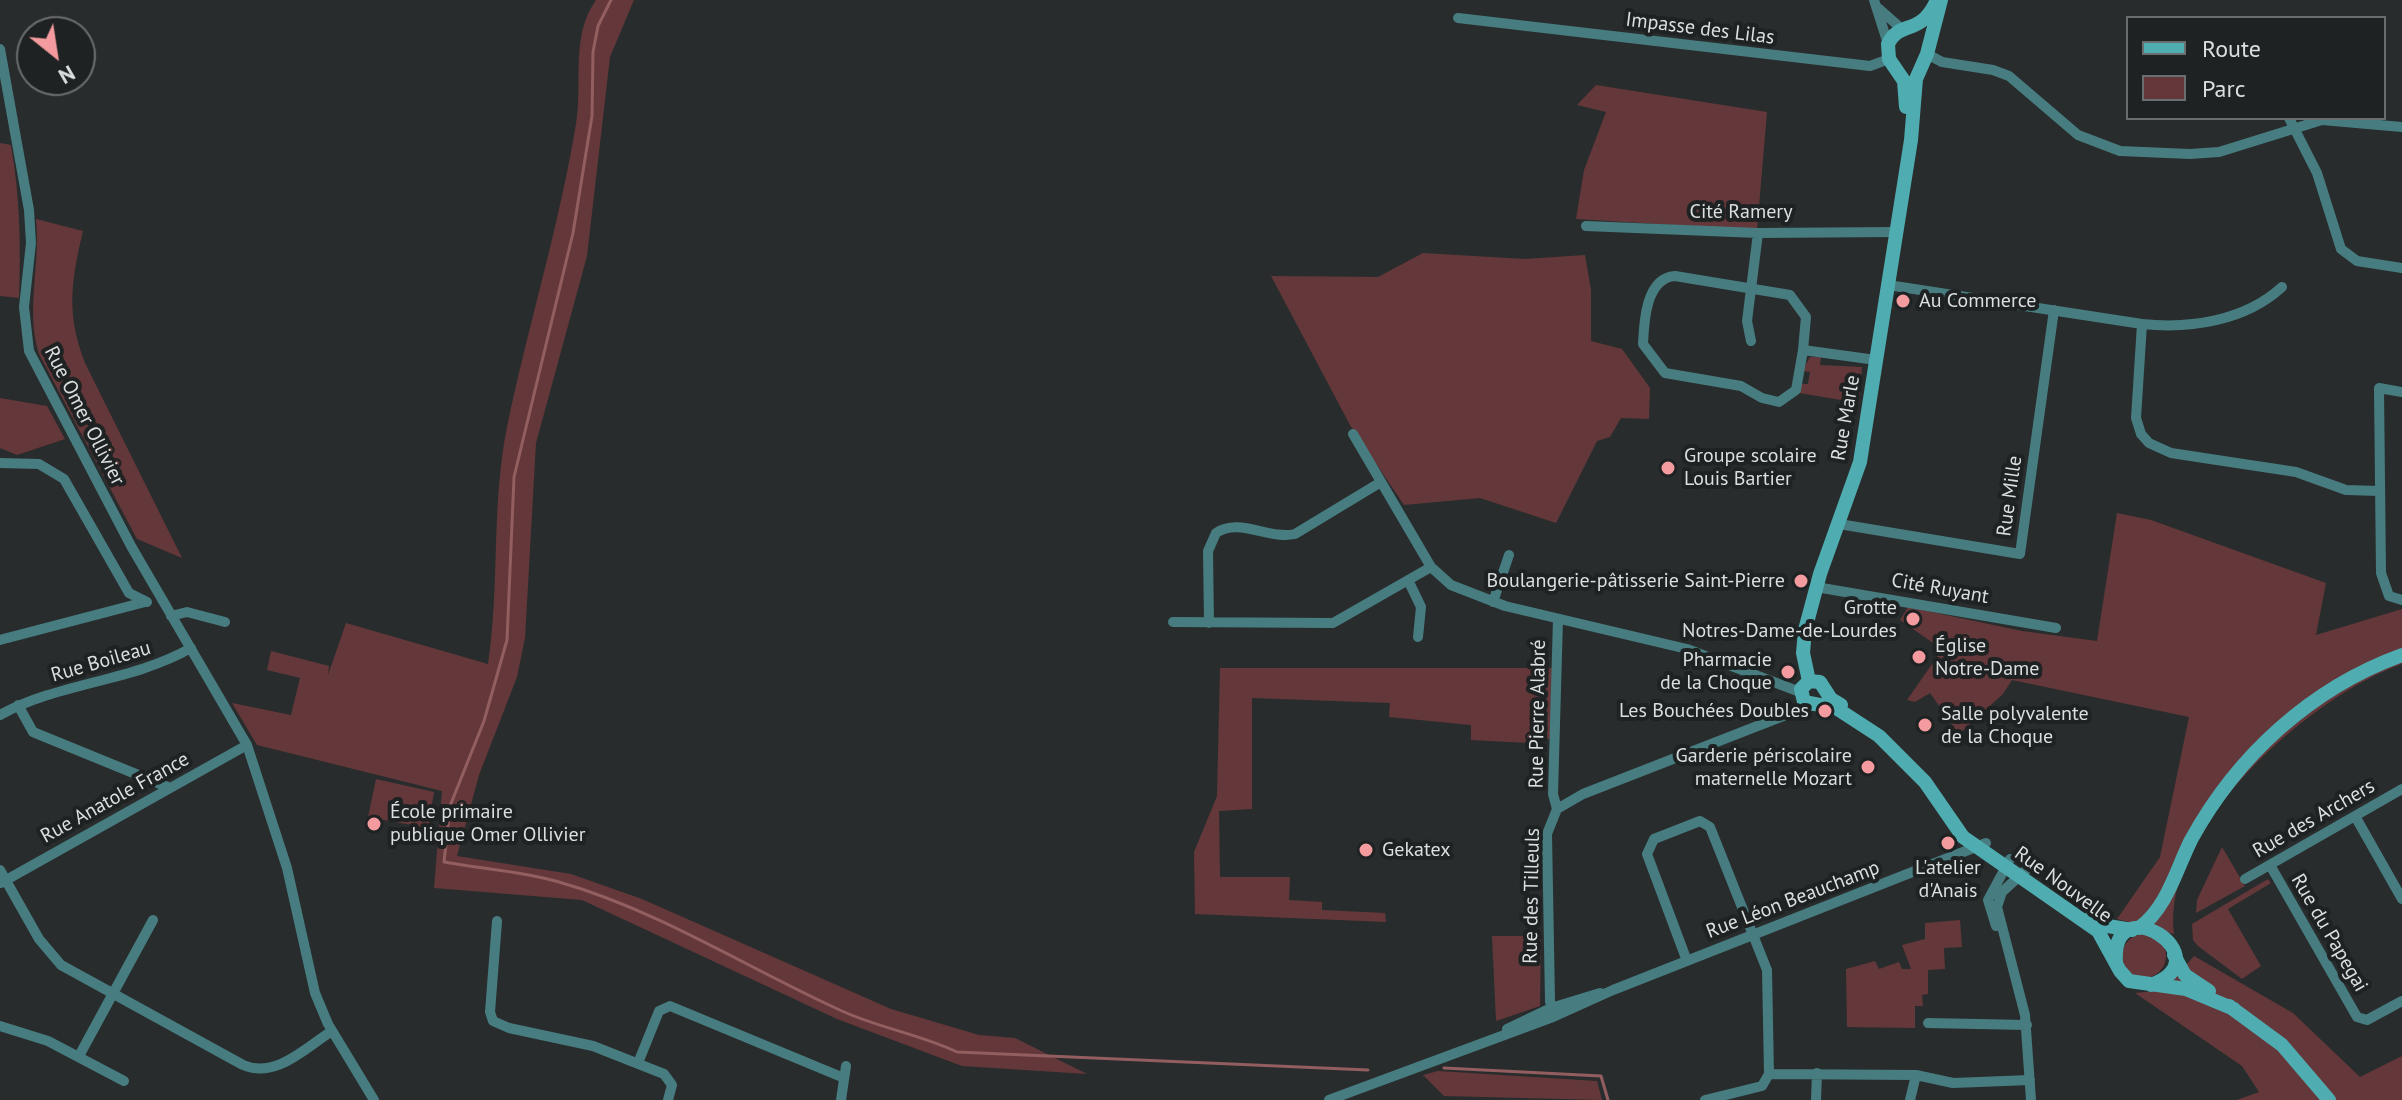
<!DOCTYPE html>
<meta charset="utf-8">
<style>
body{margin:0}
#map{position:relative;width:2402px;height:1100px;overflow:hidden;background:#292c2c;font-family:"PT Sans",sans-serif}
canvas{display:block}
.legend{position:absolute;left:2126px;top:16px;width:260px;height:104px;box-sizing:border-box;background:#1f2222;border:2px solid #6b6e6e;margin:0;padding:10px 14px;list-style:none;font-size:24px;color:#dcdfdf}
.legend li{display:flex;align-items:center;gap:16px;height:40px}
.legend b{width:40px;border:2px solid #6b6e6e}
.north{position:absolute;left:16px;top:16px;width:80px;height:80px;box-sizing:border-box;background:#1f2222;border:2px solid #6b6e6e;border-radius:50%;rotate:150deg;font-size:22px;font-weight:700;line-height:32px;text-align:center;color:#dcdfdf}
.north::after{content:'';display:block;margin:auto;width:28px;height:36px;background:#f49b9f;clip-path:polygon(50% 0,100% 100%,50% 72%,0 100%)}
</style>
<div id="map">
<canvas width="2402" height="1100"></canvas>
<ul class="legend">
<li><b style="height:10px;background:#4facb0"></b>Route</li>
<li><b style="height:22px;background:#64383a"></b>Parc</li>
</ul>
<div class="north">N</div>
</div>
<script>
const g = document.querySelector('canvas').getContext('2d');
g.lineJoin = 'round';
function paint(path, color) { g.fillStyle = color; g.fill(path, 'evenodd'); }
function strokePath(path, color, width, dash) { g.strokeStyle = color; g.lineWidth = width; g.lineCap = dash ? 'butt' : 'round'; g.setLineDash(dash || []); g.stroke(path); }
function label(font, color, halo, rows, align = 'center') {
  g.font = font + ' "PT Sans",sans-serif'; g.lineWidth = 8; g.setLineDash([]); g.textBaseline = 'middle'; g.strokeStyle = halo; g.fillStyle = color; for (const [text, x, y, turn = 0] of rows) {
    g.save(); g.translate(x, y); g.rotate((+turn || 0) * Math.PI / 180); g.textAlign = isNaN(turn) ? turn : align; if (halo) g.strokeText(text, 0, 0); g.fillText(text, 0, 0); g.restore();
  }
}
const green = new Path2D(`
 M596,0H634L610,57L587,256L536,443L525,638L517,677L479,775L457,856L571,874L642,899L891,1009L979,1035L1015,1038L1087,1074L962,1066L837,1019L582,900L434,888L442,791L257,745L232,703L291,715L300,678L267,670L271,651L329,666L328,675L346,623L488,664C500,585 491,506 507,427C528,326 559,227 576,124C583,84 570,36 596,0Z
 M1596,85L1767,112L1757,230L1576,219L1584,170L1606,112L1577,105Z
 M0,143L11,145C20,197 21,246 19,298L0,296Z
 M36,219L83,231C71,282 66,313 85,363L182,558L137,539L39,354C25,309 41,265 36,219Z
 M1423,253L1525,259L1585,255L1591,290V341L1622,349L1650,388L1649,419L1621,418L1610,437L1597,441L1556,523L1480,498L1404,505L1350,425L1271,276L1378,277Z
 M1810,357H1821L1820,365L1862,367L1859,403L1799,393L1801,384H1808L1810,372L1802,371Z
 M0,398L47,406L65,439L17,455L0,448Z
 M2117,513L2151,520L2326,583L2316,635L2402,609V664C2310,696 2161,828 2174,934L2117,919L2160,857L2189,717L2012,680L2003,694L1959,734L1930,693L1915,702L1907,700L1946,644L1940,639L1936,645L1900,620L1908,607L2022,631L2097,641Z
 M1220,668H1552V739H1530L1529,743L1471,740V725L1389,717L1390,703L1252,698V809L1219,811L1220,877H1290L1289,900L1322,902V910L1385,913L1386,922L1195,914L1194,852L1217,796Z
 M376,779L434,792L428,828L368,817Z
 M2222,847L2245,886L2196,913L2197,900Z
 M2268,879L2271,883L2228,909L2261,966L2242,979L2198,946L2193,940L2192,924Z
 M1960,920L1962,947L1944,948L1945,969L1928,970V994L1922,995L1923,1006H1915V1028L1847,1027L1846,969L1875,961L1879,969L1899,962L1902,969H1911L1902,945L1925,939V923Z
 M2122 956a22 22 0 1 1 44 0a22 22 0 1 1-44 0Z
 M1492,936H1541L1540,1006L1496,1021Z
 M2194,956L2293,1013L2360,1077L2402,1056V1100H2237L2259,1092L2242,1066L2135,993L2165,990Z
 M1438,1071L1597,1081L1602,1100L1444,1096L1423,1075Z`);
const stream = new Path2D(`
 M611,0L598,26L593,52L592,116L573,233L514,477L507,640L484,721L450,806L444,862C482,869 521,871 559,882C660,911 747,968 842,1011C879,1028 919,1034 957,1052L1368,1070
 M1444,1068L1601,1076L1608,1100`);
const minor = new Path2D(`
 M1874,0L1888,44
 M1878,8L1903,30
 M1458,18L1870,66L1889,59
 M0,49L29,210L31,243L24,307L29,351L131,546L247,745L287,868L315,993L328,1024L374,1100
 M1927,54L1942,62L1993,70L2009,76L2078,135L2120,151L2190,154L2219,152L2322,120L2402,127
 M2289,118L2317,173L2341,249L2357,261L2402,268
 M1586,226L1758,233L1896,232
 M1888,285L2142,324
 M2282,287C2245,321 2190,329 2142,324L2136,418L2141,434L2149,443L2171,453L2296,472L2346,490L2379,491
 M1751,341L1747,321L1758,233
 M1803,350L1796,390L1779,402L1762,398L1741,386L1665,373L1643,344C1644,321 1646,278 1675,276L1790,295L1806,317L1803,350L1876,360
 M2402,392L2379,388L2381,573L2389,596L2402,600
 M1353,434L1431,567L1451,585L1505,606L1687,649L1800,692
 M0,463L39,464L64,479L129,593L147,602
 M1839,524L2020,554L2054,310
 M1408,580L1421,607L1418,637
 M1816,587L2056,628
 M1493,602L1509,555
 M171,616L187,612L225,622
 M1173,622L1333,623L1431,567
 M1209,623L1208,551L1216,533C1239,517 1269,540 1295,534L1381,482
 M0,640L145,602
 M18,705L33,732L170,788
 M0,715C60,682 131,682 191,648
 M1557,809L1553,794L1558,619
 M2355,816L2402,899
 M2270,865L2357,1017L2367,1020L2402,1001
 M0,870L39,939L61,965L243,1065C276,1079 305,1048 332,1031
 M2026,870L2002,892L1997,907L2025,1015L2031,1100
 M2245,879L2402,789
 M1,883L247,745
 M497,921L490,1012L493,1021L509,1028L593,1046L664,1074L672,1085L668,1100
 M1996,926L1988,900L2010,859
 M1687,961L1647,854L1654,839L1700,821L1710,827L1767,970L1769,1074L1916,1075L1953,1083L2030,1080
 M1553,1017L1550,1001L1547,834L1557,809L1583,794L1796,711L1806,703
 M1928,1023L2027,1025
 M0,1026L48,1041L124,1081
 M1507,1029L1551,1008L1600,993
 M79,1056L153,920
 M638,1063L659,1011L670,1006L844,1078
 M841,1100L846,1066
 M1329,1100L1553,1017L1613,990L1986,843
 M1705,1100L1762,1086L1769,1074
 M1816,1100L1817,1073
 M1910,1100L1916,1075`);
const secondary = new Path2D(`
 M1906,107L1904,81L1889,59L1888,44C1898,21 1920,35 1935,4
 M1809,681L1803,653L1805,630L1820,574L1860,462L1911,140L1916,79L1927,54L1941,0
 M1809,681L1801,689L1804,702L1836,708L1879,736L1925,782L1963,837L2098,931L2120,971L2129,981L2186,989L2234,1009
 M1809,681L1820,682L1831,699L1841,705
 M2092,916L2108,926L2132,930
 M2139,928C2167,908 2176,870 2191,840C2237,756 2311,688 2402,655
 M2174,955L2185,975L2209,991
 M2116,962C2111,885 2225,958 2151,985
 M2229,1006L2282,1045L2329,1100`);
const markers = [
 [1903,301,8,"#f49b9f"],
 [1668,468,8,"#f49b9f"],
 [1801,581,8,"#f49b9f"],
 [1913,619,8,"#f49b9f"],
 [1919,657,8,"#f49b9f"],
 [1788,672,8,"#f49b9f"],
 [1825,711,8,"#f49b9f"],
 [1925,725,8,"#f49b9f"],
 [1868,767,8,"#f49b9f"],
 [374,824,8,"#f49b9f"],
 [1948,843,8,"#f49b9f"],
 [1366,850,8,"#f49b9f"]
];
const streetNames = [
 ["Impasse des Lilas",1700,29,7],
 ["Cité Ramery",1741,212],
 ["Rue Omer Ollivier",84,416,63],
 ["Rue Marle",1846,418,-80],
 ["Rue Mille",2010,496,-82],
 ["Cité Ruyant",1940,589,10],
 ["Rue Boileau",101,662,-16],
 ["Rue Pierre Alabré",1538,714,-89],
 ["Rue Anatole France",115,798,-29],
 ["Rue des Archers",2314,819,-30],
 ["Rue Nouvelle",2063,885,36],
 ["Rue des Tilleuls",1532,896,-89],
 ["Rue Léon Beauchamp",1793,900,-21],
 ["Rue du Papegai",2329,933,60]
];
const poiNames = [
 ["Au Commerce",1919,301],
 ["Groupe scolaire",1684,456],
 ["Louis Bartier",1684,479],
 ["Boulangerie-pâtisserie Saint-Pierre",1785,581,"right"],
 ["Grotte",1897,608,"right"],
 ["Notres-Dame-de-Lourdes",1897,631,"right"],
 ["Église",1935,646],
 ["Notre-Dame",1935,669],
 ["Pharmacie",1772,660,"right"],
 ["de la Choque",1772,683,"right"],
 ["Les Bouchées Doubles",1809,711,"right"],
 ["Salle polyvalente",1941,714],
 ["de la Choque",1941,737],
 ["Garderie périscolaire",1852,756,"right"],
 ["maternelle Mozart",1852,779,"right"],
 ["École primaire",390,812],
 ["publique Omer Ollivier",390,835],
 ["Gekatex",1382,850],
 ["L'atelier",1948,868,"center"],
 ["d'Anais",1948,891,"center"]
];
paint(green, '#64383a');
strokePath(stream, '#935e60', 3);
strokePath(minor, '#477d80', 10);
strokePath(secondary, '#4facb0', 14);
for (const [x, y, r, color] of markers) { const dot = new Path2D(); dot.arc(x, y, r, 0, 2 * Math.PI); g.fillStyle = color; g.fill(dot); strokePath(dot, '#1f2222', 3); }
label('20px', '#dcdfdf', '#1f2222', streetNames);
label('20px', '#dcdfdf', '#1f2222', poiNames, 'left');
</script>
